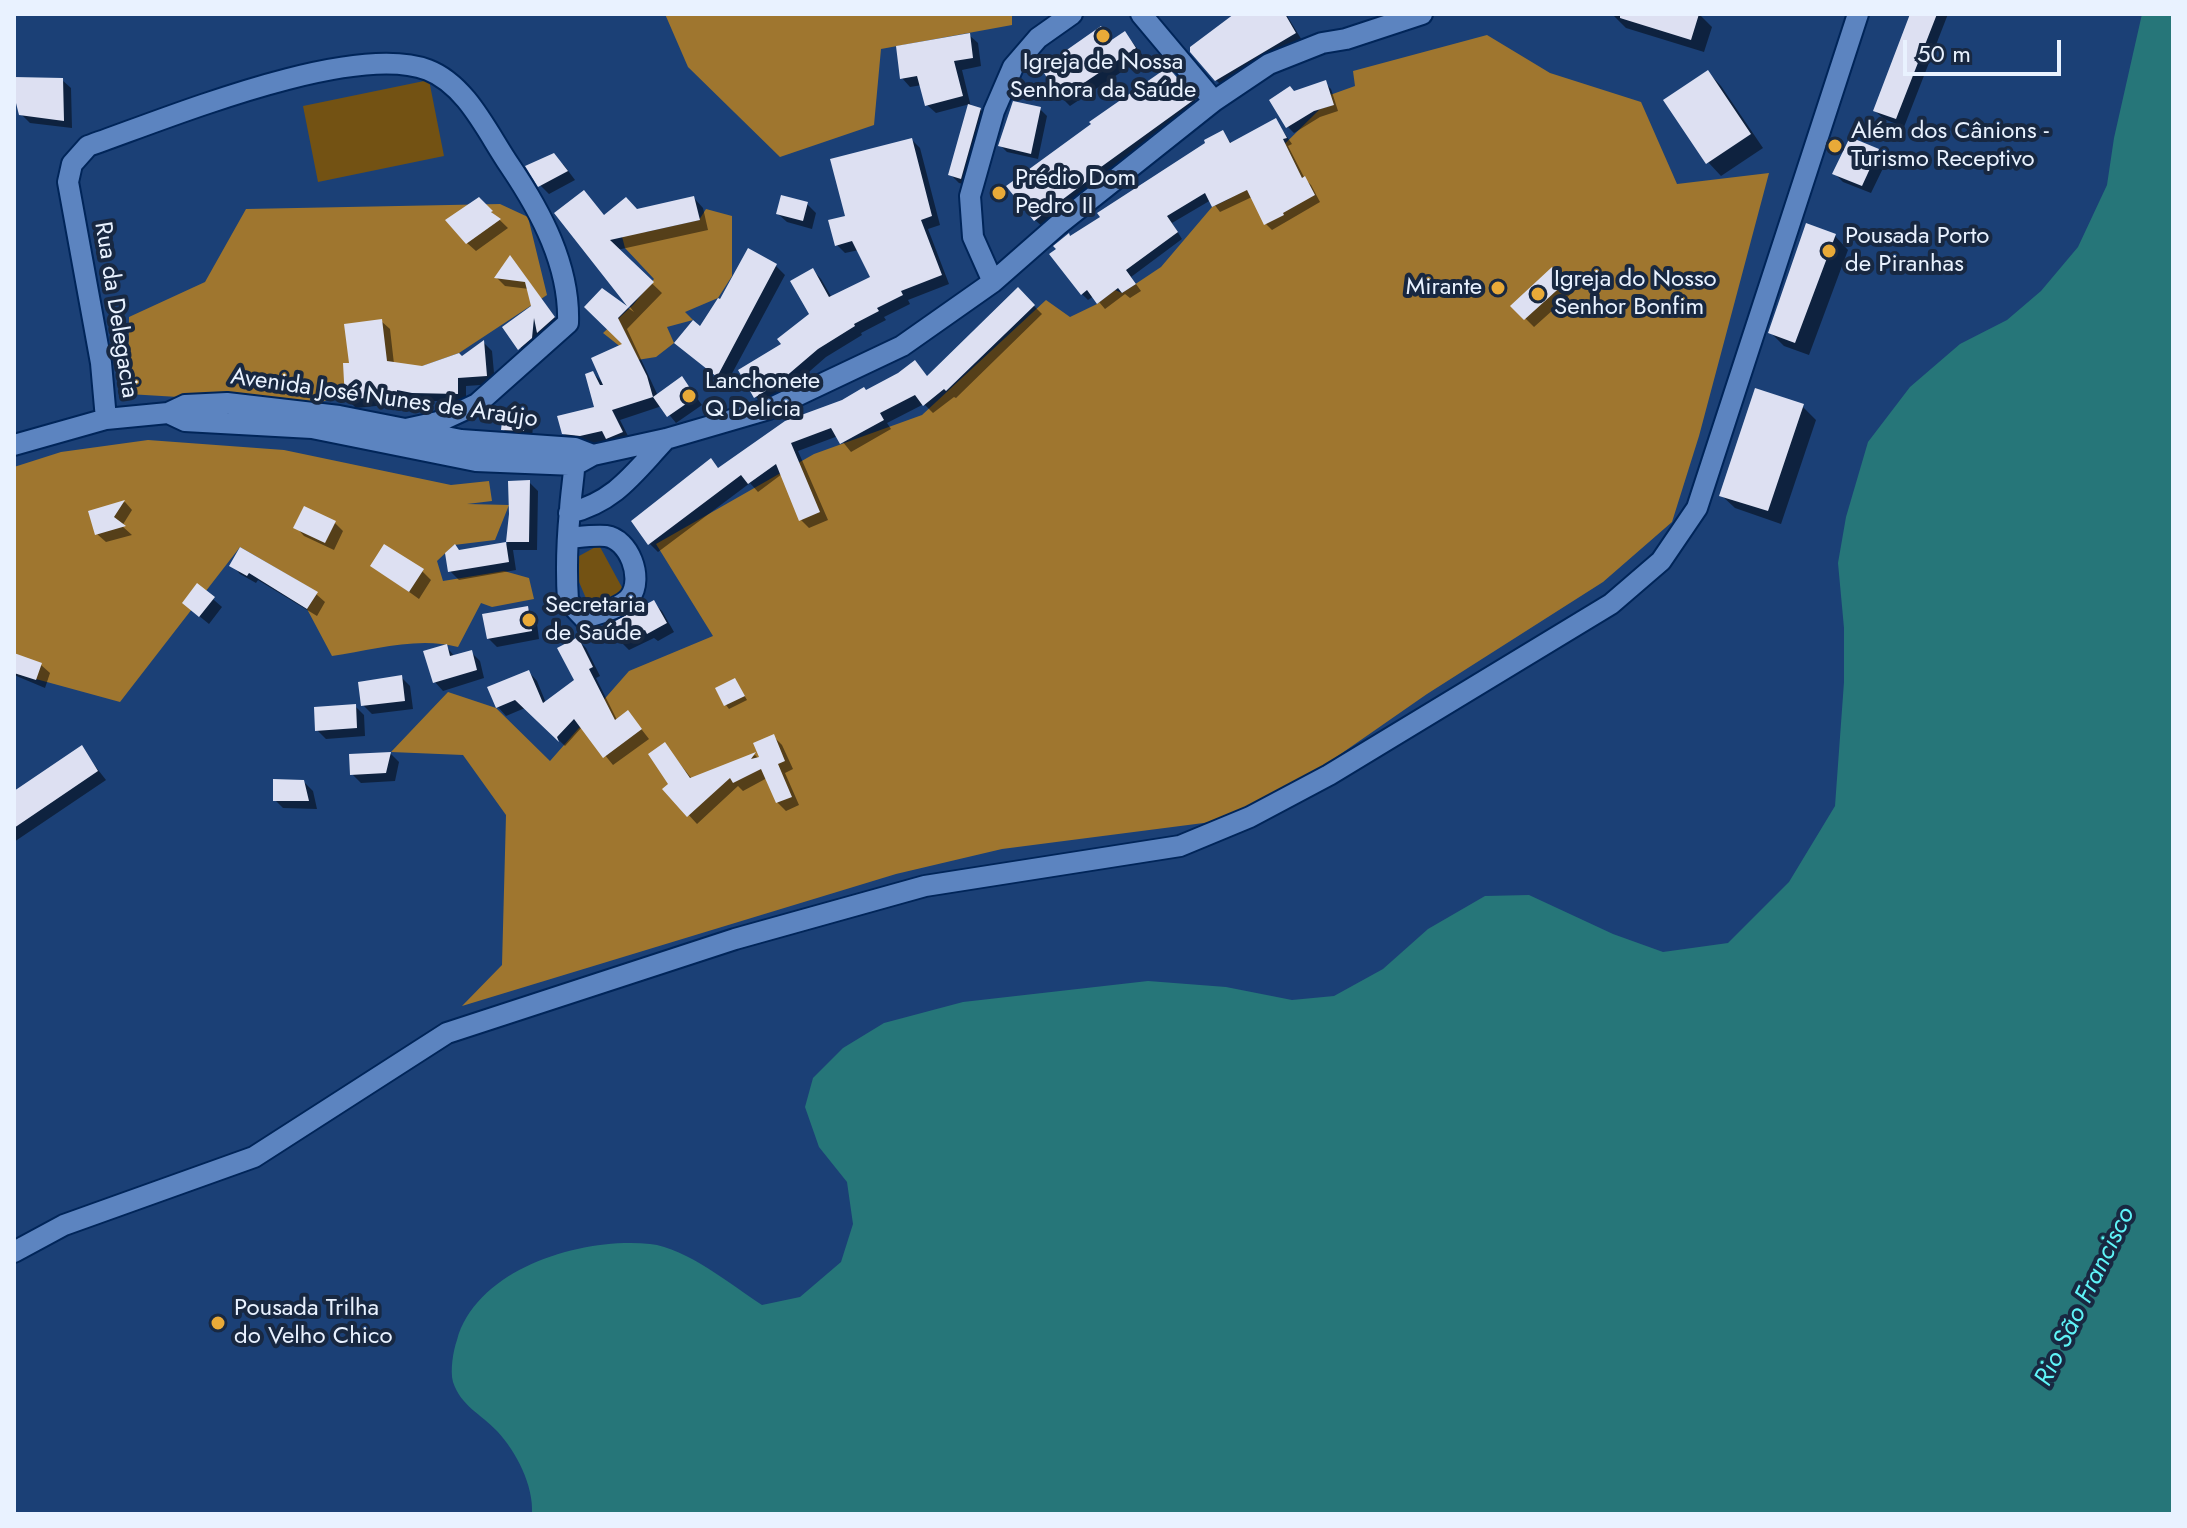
<!DOCTYPE html>
<meta charset="utf-8">
<style>
body{margin:0}
#map{position:relative;width:2187px;height:1528px;overflow:hidden;background:#1b4076;font-family:Jost,sans-serif}
canvas{display:block}
.frame{position:absolute;inset:0;border:16px solid #e9f2ff;pointer-events:none}
.scale{position:absolute;left:1903px;top:40px;width:158px;height:36px;box-sizing:border-box;border:4px solid #e9f2ff;border-top:0;padding-left:10px;font-size:24px;line-height:28px;white-space:nowrap;color:#e9f2ff;-webkit-text-stroke:6px #182841;paint-order:stroke}
</style>
<div id="map">
<canvas width="2187" height="1528"></canvas>
<div class="frame"></div>
<div class="scale">50 m</div>
</div>
<script>
const g = document.querySelector('canvas').getContext('2d');
g.lineJoin = 'round';
function paint(path, color) { g.fillStyle = color; g.fill(path, 'evenodd'); }
function strokePath(path, color, width, dash) { g.strokeStyle = color; g.lineWidth = width; g.lineCap = dash ? 'butt' : 'round'; g.setLineDash(dash || []); g.stroke(path); }
function label(font, color, halo, rows, align = 'center') {
  g.font = font + ' Jost,sans-serif'; g.lineWidth = 8; g.setLineDash([]); g.textBaseline = 'middle'; g.strokeStyle = halo; g.fillStyle = color; for (const [text, x, y, turn = 0] of rows) {
    g.save(); g.translate(x, y); g.rotate((+turn || 0) * Math.PI / 180); g.textAlign = isNaN(turn) ? turn : align; if (halo) g.strokeText(text, 0, 0); g.fillText(text, 0, 0); g.restore();
  }
}
const green = new Path2D(`
 M429,80L444,156L318,182L303,106Z
 M599,545L625,593L591,610L570,561Z`);
const forest = new Path2D(`
 M665,14H1012V25L881,49L874,125L780,157L688,67Z
 M1487,35L1550,73L1641,102L1677,184L1769,173L1699,436L1672,522L1603,582L1427,694L1250,817L1002,849L896,874L462,1006L502,965L506,815L463,755L391,752L448,692L496,708L550,761L629,671L713,636L656,544L814,454L922,415L1046,300L1070,317L1097,304L1115,290L1122,293L1161,267L1212,207L1229,199L1320,109L1333,105L1330,95L1355,86L1353,71Z
 M500,204L528,217L547,295L459,353L313,405L128,394L129,317L205,282L246,209Z
 M706,209L732,216V276L718,298L685,312L693,320L667,327L674,343L656,357L637,360L603,333L633,305L654,279L625,248L620,229L640,213L646,232L699,220Z
 M148,440L284,450L451,485L489,481L492,501L467,504L509,505L495,540L454,545L437,561L443,581L504,571L529,578L534,599L492,607L481,603L458,647C418,636 372,650 332,656L307,609L317,592L240,547L120,702L14,673V467L61,452Z`);
const water = new Path2D(`
 M2142,14H2173V1514H532C534,1486 516,1451 497,1431C481,1414 461,1406 453,1382C450,1371 453,1351 457,1340C477,1268 582,1237 650,1244C687,1248 731,1285 762,1305L800,1297L841,1262L853,1224L847,1182L819,1147L805,1107L813,1078L843,1048L884,1023L963,1002L1148,981L1226,987L1292,1000L1334,996L1383,969L1428,929L1485,896L1529,895L1613,934L1663,952L1728,943L1789,882L1835,806L1844,682V628L1838,563L1846,517L1868,442L1910,387L1960,344L2007,320L2041,291L2078,247L2107,185L2114,138Z`);
const shadow = new Path2D(`
 M1238,14H1286L1303,42L1225,89L1216,80Z
 M1612,14H1699L1712,27L1704,52L1626,28Z
 M1912,14H1948L1904,127L1884,119L1875,111Z
 M1100,29L1112,42L1125,33L1144,57L1070,106L1061,97Z
 M969,35L978,43L981,66L962,70L971,107L980,109L989,118L970,186L959,183L950,174L970,104L936,113L927,105L922,85L910,87L902,78Z
 M1708,72L1721,86L1763,148L1721,176L1708,162Z
 M1177,78L1202,109L1044,228L1035,220Z
 M14,79L62,80L71,88L72,128L30,123L21,114Z
 M1325,83L1331,89L1338,111L1320,117L1294,133L1288,127Z
 M1040,109L1047,116L1038,159L1007,152L1000,145Z
 M1276,121L1292,144L1288,146L1305,179L1311,185L1320,202L1272,230L1266,224L1252,197L1220,212L1211,200L1172,223L1182,239L1131,277L1141,291L1130,298L1125,294L1105,309L1094,296L1088,300L1082,294L1070,238L1222,132L1232,144Z
 M912,140L920,148L940,225L928,229L949,284L908,300L910,304L884,317L886,320L861,333L862,335L826,357L786,392L764,405L756,397L784,344L811,314L813,270L821,279L832,298L873,278L859,250L845,253L837,245L847,217Z
 M1851,140L1878,151L1887,160L1871,193L1843,182L1835,174Z
 M563,164L575,180L549,194L540,185Z
 M694,198L703,208L708,230L617,250L662,293L627,329L658,396L688,386L702,405L676,423L662,406L620,420L631,442L618,447L610,440L591,445L573,443L563,433L597,408L593,373L604,384L626,345L602,291L634,312L557,214L605,217Z
 M479,200L508,228L476,251L467,243Z
 M807,204L816,213L812,229L787,222L778,214Z
 M1835,236L1848,250L1809,355L1784,346L1770,332Z
 M748,251L776,266L785,275L728,381H722L686,351L721,302Z
 M518,267L562,327L528,357L505,328L533,307L529,289L505,286L497,278Z
 M1552,270L1573,292L1534,327L1513,306Z
 M1018,290L1042,314L956,398L954,397L933,413L924,404L887,423L891,429L851,452L838,436L798,451L828,520L809,528L801,520L782,474L758,492L750,483L658,552L649,543L711,461L720,470L867,392L928,378Z
 M381,321L390,329L394,364L422,368L462,359L484,343L492,351L495,384L466,386V401H422L405,397V403L356,408L347,399L351,365Z
 M1802,406L1816,420L1781,524L1735,508L1721,495Z
 M525,416L533,425L532,439L512,438L503,429Z
 M529,482L538,491L537,550H513L516,570L459,580L450,571L459,552L507,544L511,515Z
 M125,502L132,510L122,526L132,535L106,542L97,534L90,513Z
 M334,522L343,531L334,550L304,536L296,527Z
 M232,565L316,594L325,602L317,616L258,580L256,583L240,574Z
 M373,566L422,571L431,580L419,599Z
 M198,586L222,607L209,624L193,611Z
 M653,602L662,611L674,632L658,641L654,638L629,650L620,641L612,624Z
 M527,608L536,616L539,639L497,647L488,638Z
 M578,640L586,648L600,676L596,678L617,720L628,712L649,739L613,765L582,727L565,746L525,708L506,716L498,707L529,672L537,681L546,703L576,681Z
 M446,646L455,657L471,652L480,661L484,678L443,691L435,682Z
 M14,655L41,665L50,673L45,688L14,675Z
 M402,678L410,686L413,709L372,714L363,705Z
 M735,680L747,700L729,709L726,705Z
 M355,706L364,715L365,736L326,739L317,730Z
 M774,737L782,745L793,769L785,773L799,805L786,811L777,802L767,778L743,791L738,786L697,824L665,789L670,784L665,745L692,779L755,755L764,764Z
 M81,748L106,780L14,842V793Z
 M391,754L399,762L395,781L361,783L352,774L351,756Z
 M304,782L313,791L317,809L283,808L275,800Z`);
const building = new Path2D(`
 M1234,14H1285L1296,33L1215,81L1190,52V47Z
 M1620,14H1699L1691,40L1620,18Z
 M1910,14H1937L1896,119L1873,111Z
 M1101,26L1110,41L1125,31L1136,48L1060,99L1041,68Z
 M970,33L973,58L954,61L963,96L925,106L917,76L900,79L896,46Z
 M1168,67L1195,99L1101,167L1103,169L1034,221L1006,186L1091,124L1089,122Z
 M1708,70L1751,134L1706,164L1663,100Z
 M14,77L63,78L64,121L19,115L14,95Z
 M1326,80L1334,105L1314,111L1286,128L1269,100L1290,86L1294,91Z
 M1013,101L1041,107L1031,154L998,146Z
 M968,104L981,108L961,179L948,175Z
 M1276,118L1287,138L1283,139L1302,178L1305,176L1315,195L1283,213L1284,215L1264,225L1247,190L1212,207L1205,193L1167,216L1178,232L1126,270L1136,284L1122,293L1118,288L1097,304L1087,290L1081,295L1049,254L1056,249L1053,246L1069,233L1070,236L1100,217L1097,213L1205,143L1204,140L1223,130L1230,143Z
 M1850,137L1879,149L1862,186L1832,174Z
 M912,138L932,216L921,220L942,275L901,291L903,295L877,308L879,311L854,324L855,326L818,349L777,384L754,398L738,370L781,344L777,339L809,314L790,281L813,268L829,297L870,277L852,241L835,246L828,220L845,216L830,159Z
 M554,153L568,171L538,187L525,166Z
 M584,190L604,215L626,197L637,209L694,196L700,220L610,240L654,282L618,318L647,376L653,397L612,410L623,432L606,439L602,431L580,436L562,434L557,416L594,407L585,374L593,371L600,385H603L591,358L622,344L584,307L602,288L627,306L554,213Z
 M781,195L808,202L803,221L776,214Z
 M479,197L493,211L491,212L501,219L466,244L445,220Z
 M1806,223L1836,234L1795,343L1768,333Z
 M748,248L777,264L717,377L674,343L693,320L700,326L718,298L720,299Z
 M510,255L555,317L537,333L534,318L532,338L518,350L502,327L531,306L525,282L494,278Z
 M1552,267L1566,282L1524,320L1510,306Z
 M1018,287L1035,305L946,391L944,389L923,406L915,395L880,413L884,420L840,444L831,428L791,443L820,512L799,521L776,464L748,484L741,475L648,545L631,521L711,458L718,468L785,421L842,400L864,387L866,390L898,373L915,360L927,376Z
 M382,319L387,361L422,366L459,353L462,356L484,340L487,376L458,378V394L412,393L397,390V395L345,400L343,363H349L344,324Z
 M682,376L696,397L667,417L653,397Z
 M1755,388L1804,404L1768,511L1719,496Z
 M503,412L525,414L524,431L501,430Z
 M530,480L529,542H506L509,514L508,481Z
 M125,500L114,517L126,526L95,535L88,511Z
 M304,506L336,521L325,543L293,528Z
 M506,542L509,562L448,572L445,553L455,544L459,550Z
 M384,544L424,569L409,592L370,566Z
 M240,547L318,592L307,609L249,573L247,576L229,566Z
 M197,583L215,597L199,617L182,603Z
 M654,600L667,623L647,634L645,630L618,642L610,624Z
 M528,606L532,631L487,639L482,614Z
 M578,637L593,667L589,669L615,720L628,710L642,729L603,758L574,719L557,737L559,742L515,700L496,708L487,687L529,670L543,703L574,680L557,648Z
 M447,644L450,656L472,650L477,670L433,683L423,651Z
 M14,653L42,663L36,680L14,673Z
 M402,675L405,701L361,706L358,682Z
 M735,678L745,696L724,706L715,688Z
 M356,704L357,728L315,731L314,707Z
 M774,734L785,761L778,764L792,797L776,803L761,769L733,783L730,778L687,817L662,789L668,784L648,754L665,742L690,778L756,752L751,759L759,757L753,743Z
 M82,745L98,771L14,828V791Z
 M391,752L386,773L350,775L349,754Z
 M273,779L304,780L309,801H273Z`);
const minor = new Path2D(`
 M1141,14L1214,101
 M993,282L973,237L970,196L994,111L1013,67L1038,38L1072,14
 M168,413L185,421L312,428L476,461L575,465
 M106,419L101,363L68,182L72,164L88,146C166,119 352,41 428,70C467,85 488,134 510,166C541,212 570,266 568,323L477,404L438,422L406,429
 M14,445L106,419L168,413L185,405L227,403L339,416L461,440L575,448L593,455
 M575,465L593,455L666,439L769,409L902,346L993,282L1058,225L1214,101L1269,64L1322,43L1346,39L1422,14
 M569,513C615,502 634,473 665,440
 M568,538C580,537 594,535 606,536C629,539 644,578 630,597C622,608 597,614 584,618L568,601C566,571 567,541 570,510C571,491 575,472 575,452
 M14,1252L64,1225L254,1157L447,1033L735,939L925,886L1180,846L1250,817L1329,775L1611,604L1661,561L1697,508L1858,14`);
const markers = [
 [1103,36,8,"#e9aa38"],
 [1835,146,8,"#e9aa38"],
 [999,193,8,"#e9aa38"],
 [1829,251,8,"#e9aa38"],
 [1498,288,8,"#e9aa38"],
 [1538,294,8,"#e9aa38"],
 [689,396,8,"#e9aa38"],
 [529,620,8,"#e9aa38"],
 [218,1323,8,"#e9aa38"]
];
const poiNames = [
 ["Igreja de Nossa",1103,63,"center"],
 ["Senhora da Saúde",1103,91,"center"],
 ["Além dos Cânions -",1851,132],
 ["Turismo Receptivo",1851,160],
 ["Prédio Dom",1015,179],
 ["Pedro II",1015,207],
 ["Pousada Porto",1845,237],
 ["de Piranhas",1845,265],
 ["Igreja do Nosso",1554,280],
 ["Senhor Bonfim",1554,308],
 ["Mirante",1482,288,"right"],
 ["Lanchonete",705,382],
 ["Q Delicia",705,410],
 ["Secretaria",545,606],
 ["de Saúde",545,634],
 ["Pousada Trilha",234,1309],
 ["do Velho Chico",234,1337]
];
const streetNames = [
 ["Rua da Delegacia",115,310,81],
 ["Avenida José Nunes de Araújo",384,399,8]
];
const waterNames = [
 ["Rio São Francisco",2086,1297,-64]
];
paint(green, '#735213');
paint(forest, '#9f762f');
paint(water, '#267679');
paint(shadow, '#0007');
paint(building, '#dde0f2');
strokePath(minor, '#002559', 24);
strokePath(minor, '#5c84c0', 20);
for (const [x, y, r, color] of markers) { const dot = new Path2D(); dot.arc(x, y, r, 0, 2 * Math.PI); g.fillStyle = color; g.fill(dot); strokePath(dot, '#182841', 3); }
label('24px', '#e9f2ff', '#182841', poiNames, 'left');
label('24px', '#e9f2ff', '#182841', streetNames);
label('italic 26px', '#5ff4f8', '#182841', waterNames);
</script>
